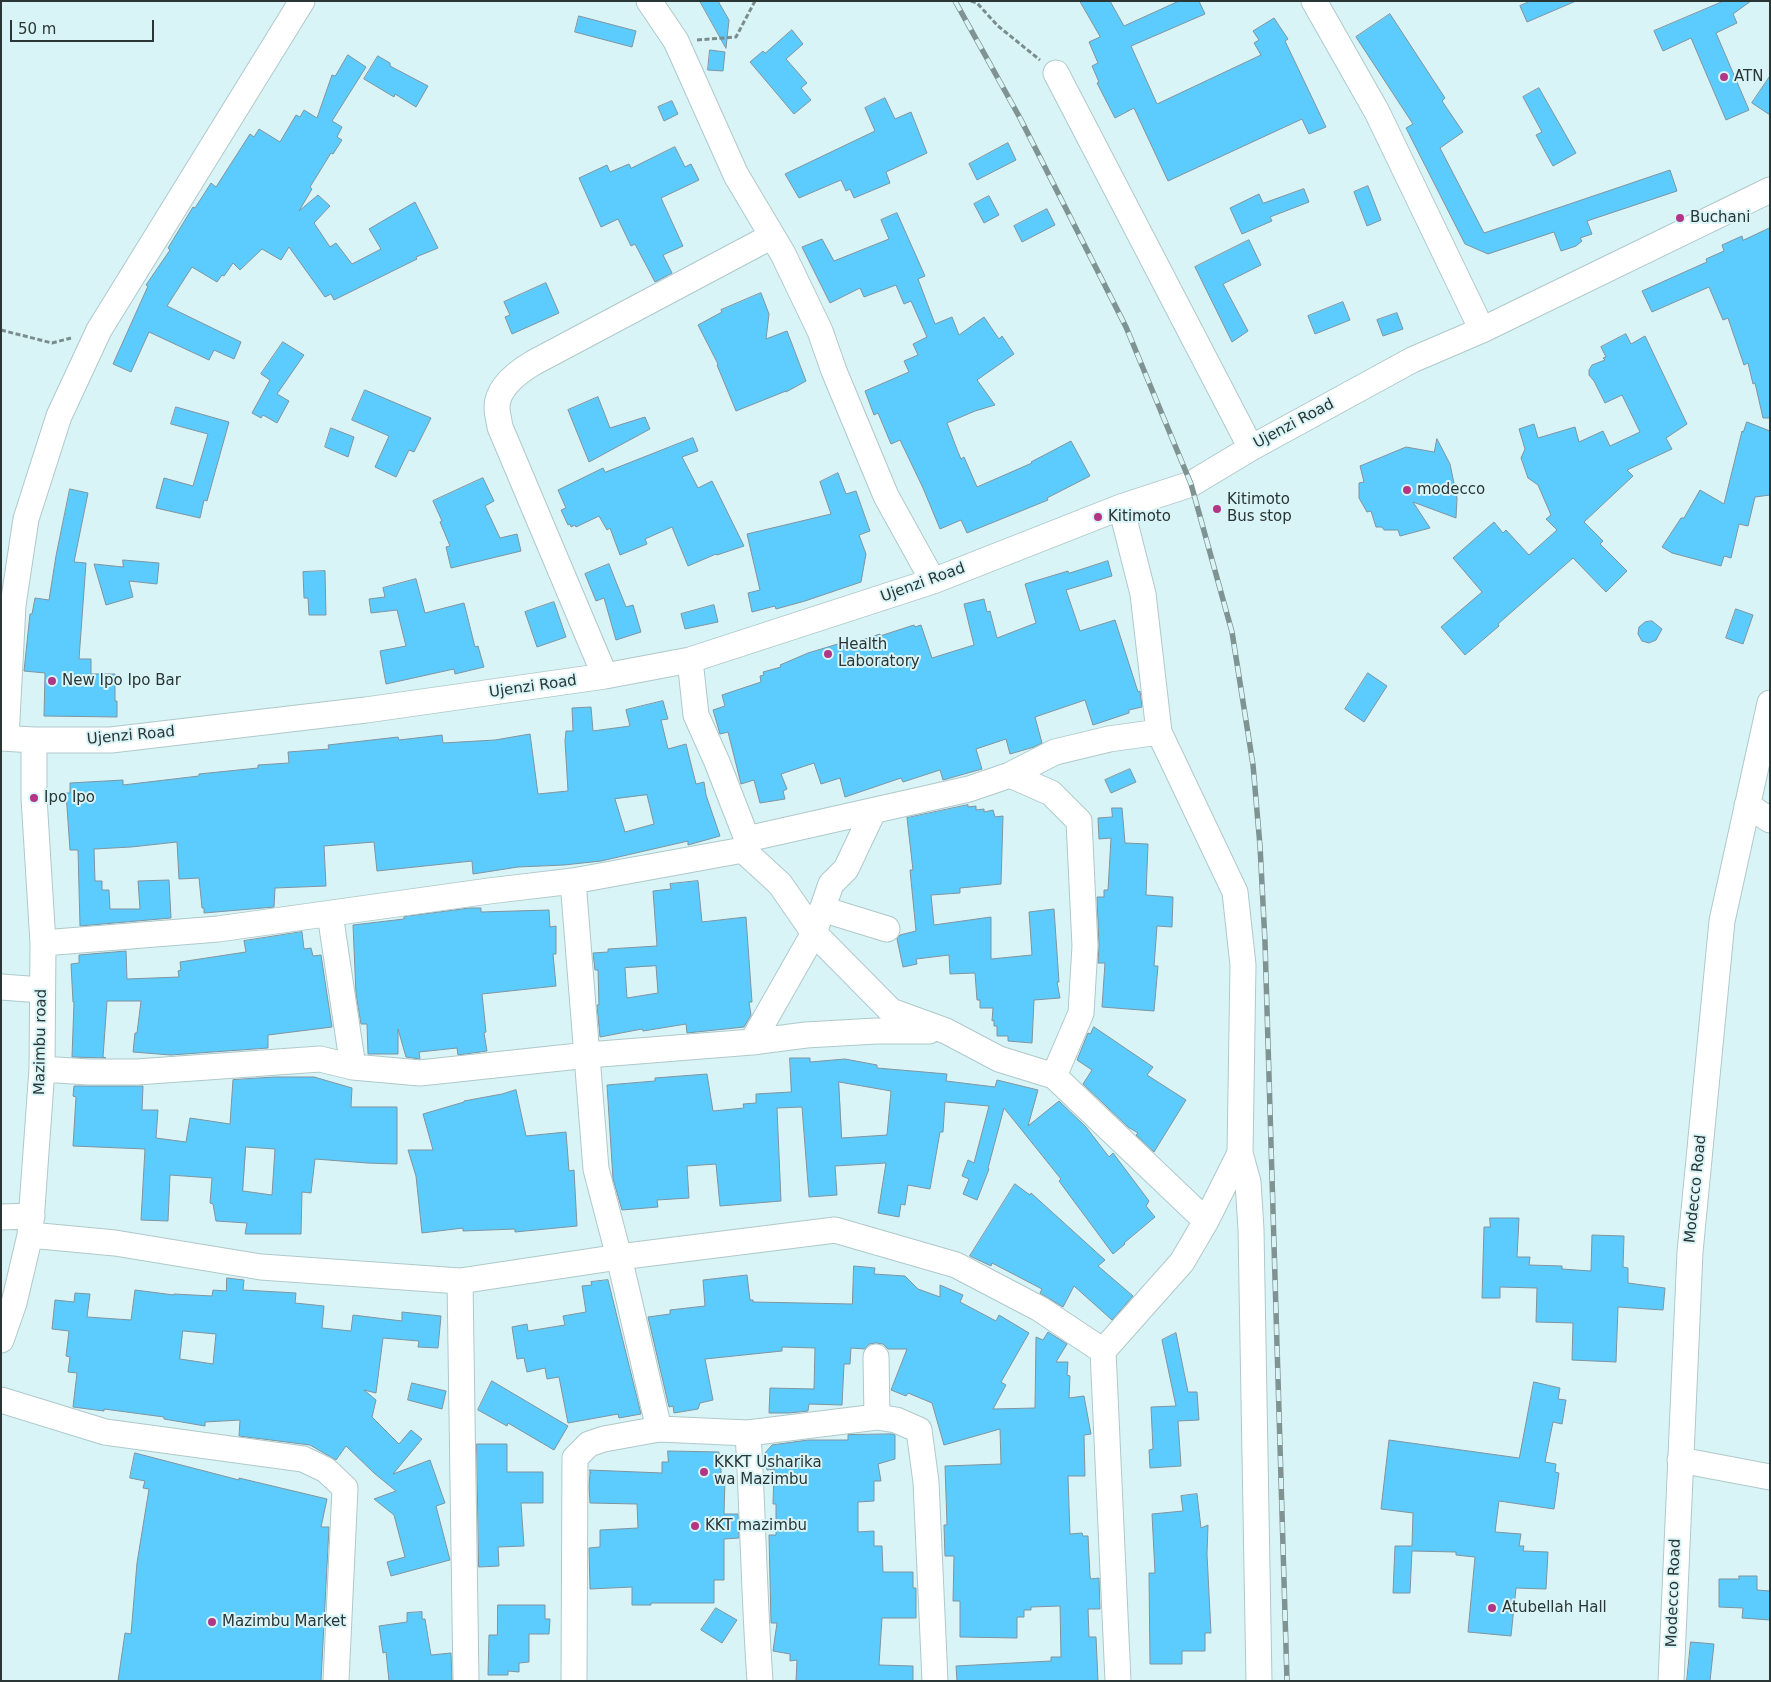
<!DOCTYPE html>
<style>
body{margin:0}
#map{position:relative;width:1771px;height:1682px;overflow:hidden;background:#d9f4f6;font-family:"DejaVu Sans",sans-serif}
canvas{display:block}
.frame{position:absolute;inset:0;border:2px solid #2a3535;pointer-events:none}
.scale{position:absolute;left:10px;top:20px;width:144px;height:22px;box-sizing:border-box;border:2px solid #2a3535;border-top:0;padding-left:6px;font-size:15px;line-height:18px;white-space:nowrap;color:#2a3535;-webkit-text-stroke:4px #d9f4f6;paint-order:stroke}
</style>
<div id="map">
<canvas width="1771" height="1682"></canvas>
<div class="frame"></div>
<div class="scale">50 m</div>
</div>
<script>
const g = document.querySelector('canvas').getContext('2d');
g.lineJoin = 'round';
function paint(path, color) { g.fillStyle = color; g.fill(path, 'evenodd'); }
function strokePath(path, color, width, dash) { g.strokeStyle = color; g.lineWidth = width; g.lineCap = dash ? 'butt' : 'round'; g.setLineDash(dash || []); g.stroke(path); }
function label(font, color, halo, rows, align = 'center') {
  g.font = font + ' "DejaVu Sans",sans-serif'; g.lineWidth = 4; g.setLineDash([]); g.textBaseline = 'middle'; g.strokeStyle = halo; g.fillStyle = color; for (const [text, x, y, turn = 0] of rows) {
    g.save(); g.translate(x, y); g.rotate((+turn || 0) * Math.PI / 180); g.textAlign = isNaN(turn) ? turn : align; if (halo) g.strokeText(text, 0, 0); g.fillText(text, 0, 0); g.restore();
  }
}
const building = new Path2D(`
 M700,1H718L729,20L726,48Z
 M1080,1H1110L1124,26L1179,1H1199L1205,14L1131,46L1157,104L1261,55L1254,43L1259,40L1253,31L1274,18L1288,39L1285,41L1326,127L1309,134L1302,119L1168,181L1134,108L1115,118L1097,83L1099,82L1092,66L1098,63L1089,42L1100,37Z
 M1531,1H1576L1527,22L1520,6Z
 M1724,1H1751L1733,14L1737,23L1716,33L1749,110L1726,120L1691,38L1663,51L1654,31Z
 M1390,14L1445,98L1442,101L1463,132L1440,148L1484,233L1670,170L1677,191L1587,221L1592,234L1580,238L1582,241L1576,246L1561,251L1554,232L1488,254L1465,244L1406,128L1413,124L1356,37Z
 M579,16L636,31L632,47L575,32Z
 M792,30L803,44L786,59L807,83L801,88L811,100L794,114L750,62L763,51L765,53Z
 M710,50L725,52L723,71L708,70Z
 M348,55L366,67L332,121L342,127L337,137L342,140L333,154L331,153L310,187L312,189L299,211L318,195L330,206L314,223L330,247L336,243L352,264L381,249L369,229L415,202L438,248L416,257L417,259L334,300L331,294L325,297L289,247L281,260L262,249L240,270L233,263L224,276L222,275L217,282L192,267L167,306L241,342L234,359L214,350L209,360L149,332L131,372L113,364L148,286L146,285L170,250L168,248L193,207L195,208L211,183L216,187L250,134L254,137L259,129L280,142L296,115L300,117L304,110L317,118L332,75L335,76Z
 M378,56L390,63V66L428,86L416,107L395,94L394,97L364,79Z
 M1770,76V115L1752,103Z
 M1539,88L1576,153L1553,166L1536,135L1542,132L1523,97Z
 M885,98L895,119L911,112L927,153L886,172L890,183L854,198L850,189L846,191L841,180L799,198L785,174L875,131L865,108Z
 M672,101L678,114L664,121L658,107Z
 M1008,143L1016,160L977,180L969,164Z
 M675,147L685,167L691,164L699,180L661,198L683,246L663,255L672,273L655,282L635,244L631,246L618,219L601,227L579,178L607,165L610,172L629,164L631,168Z
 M1368,186L1381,220L1367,226L1354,192Z
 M1304,189L1309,202L1270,217L1272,221L1242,234L1230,208L1259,194L1263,203Z
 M989,196L999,215L984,223L974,204Z
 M1047,209L1055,225L1022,242L1014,226Z
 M897,213L925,276L918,279L935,324L952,317L959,335L984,317L999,339L1002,336L1014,354L977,380L995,405L975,411L947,423L958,452L961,459L964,457L977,487L1032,463L1031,462L1071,441L1090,476L1047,498L1048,500L967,533L961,520L940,529L923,488L900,440L891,444L878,413L874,415L865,391L909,372L904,361L918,355L913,344L927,337L911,301L904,304L896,285L864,297L860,288L830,303L802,247L822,239L834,261L889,239L881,220Z
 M1770,228V418H1763L1755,383L1753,384L1748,363L1744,365L1728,318L1723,320L1709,287L1652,312L1642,291L1707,262L1706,259L1724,251L1722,245L1742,236L1743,240Z
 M1249,240L1261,265L1223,284L1248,331L1232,342L1195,267Z
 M546,283L559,313L512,334L505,317L510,315L504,302Z
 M761,293L769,314L766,339L787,331L806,381L786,392V391L736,411L717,365L718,364L698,325L722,312L721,310Z
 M1343,302L1350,320L1315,334L1308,316Z
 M1397,313L1403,329L1383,336L1377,320Z
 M1626,334L1631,344L1645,336L1687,424L1666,438L1672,449L1627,470L1633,476L1584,522L1603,541L1600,544L1627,571L1606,592L1573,558L1498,624L1499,626L1465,655L1441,627L1482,592L1453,558L1494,522L1503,533L1506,530L1529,555L1557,530L1546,519L1551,515L1538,485L1528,478L1521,458L1525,449L1519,429L1534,424L1538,438L1575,427L1579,442L1603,431L1610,446L1640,432L1622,395L1605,403L1594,381L1589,375V370L1592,365L1605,360L1603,358L1606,357L1601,347Z
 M283,342L304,355L277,394L289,401L277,423L263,415L261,418L252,413L270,380L261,374Z
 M365,390L431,418L414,452L409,450L396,477L375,467L389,436L352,420Z
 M598,397L610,428L645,417L650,429L589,462L568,410Z
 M176,407L229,422L207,501L204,500L200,518L156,508L164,478L193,486L208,434L171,424Z
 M1747,422L1770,431V495L1755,497L1748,526L1739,524L1731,558L1724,556L1721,566L1672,553L1662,547L1681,518H1684L1700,490L1724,504L1742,431L1743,432Z
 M331,428L354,437L348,457L325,447Z
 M693,438L698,451L682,457L698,488L712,481L744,546L717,555L716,554L688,566L672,527L645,539L647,544L620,555L610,528L607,530L599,516L576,527L575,525L571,527L570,524L568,525L561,510L566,508L558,490L603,468L605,472Z
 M1437,439L1450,464L1457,498L1456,518L1413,502L1430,528L1400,536L1398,530H1384L1382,527H1376L1371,511L1367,512L1359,498V483L1364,482L1360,466L1406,447L1434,452Z
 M838,473L846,494L856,491L870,531L859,535L866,554L861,582L805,601L776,609L775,606L752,612L748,593L760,590L747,534L831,514L820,482Z
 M483,478L494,501L485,506L500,538L517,534L521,551L451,568L446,547L450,546L440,522L442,521L433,501Z
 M70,489L88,493L74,562L86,563L79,659H91V674H115V701H117V717L44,716L45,673L24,671L30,614H32L35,598L49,600L56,556Z
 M123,560L159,563L157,584L129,581L133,597L106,605L94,564L123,567Z
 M1108,561L1112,576L1066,590L1080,631L1115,620L1138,692L1140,691L1142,707L1129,710V713L1093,725L1085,700L1035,717L1042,743L1034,747L1010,754L1006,739L976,749L982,769L943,780L940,770L903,782L901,778L845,797L840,778L821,784L814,763L781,774L787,789L783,791L785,799L760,803L754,780L741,784L728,732L720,734L713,710L725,706L722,695L761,682L760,676L764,675L763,672L781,667L780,665L808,653L851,640L850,644L880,634V636L914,625L915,627L921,625L932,658L974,645L964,604L984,599L987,612L990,611L997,638L1036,623L1025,584L1068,571L1069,573Z
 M609,564L626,607L633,605L641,632L616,640L604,598L596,601L585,574Z
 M325,571L326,615H309L308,598H304L303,572Z
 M416,579L425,613L464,603L475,647L478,646L484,667L455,674L454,669L386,684L380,651L406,646L397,610L371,613L369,599L385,597L383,588Z
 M554,602L566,637L537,647L525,612Z
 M714,605L718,622L685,629L681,614Z
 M1736,609L1753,615L1743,644L1726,638Z
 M1652,621L1662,629L1656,640L1649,643L1642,641L1638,634L1639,627L1645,622Z
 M1368,673L1387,686L1364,722L1345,709Z
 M663,701L668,719L661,720L668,749L686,744L696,784L704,782L706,795L720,836L688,845V841L601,861L564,865L518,867L473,874L472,861L377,871L374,842L324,846L326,886L275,888L274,907L204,913V908H202L199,878L179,879L177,842L131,847L94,849L95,881H102V890H109L110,909H140L138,881L169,880L171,918L80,926L78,850H70L66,793H70V783L123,780V785L199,776V774L258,768V765L289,763L288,752L329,749L328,745L398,737L399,740L442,735L443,743L495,740L530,734L538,794L568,791L565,741L566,731H573L572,708L591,707L593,731L630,726L626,710ZM647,795L654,824L625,832L615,799Z
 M1130,769L1136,782L1111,793L1105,780Z
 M968,805V807L976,806V810L984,809V812L993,810L995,817L1003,816L1001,884L960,888V893L931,895L934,925L991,917V959L1032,955L1029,912L1054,909L1059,982H1057L1060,998L1034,1000L1032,1043L1008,1041V1036H997V1026H994V1020L992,1021L993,1008H980V1000H977L975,973L950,974L949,955L916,959L917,964L903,967L897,939L900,935L916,931L910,870H913L907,818Z
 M1112,808H1122L1125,843L1148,844L1146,895L1173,897L1172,927L1157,926L1154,966H1158L1154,1011L1102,1007L1105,963H1098L1099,945L1097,897H1104V890H1108L1111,838L1099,839L1098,818L1112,817Z
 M698,881L702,922L746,917L752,1002H749L751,1015L744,1027L687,1033L686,1024L643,1031L642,1029L600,1037L597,1005H599L598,970H595L593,953L608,952V949L657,946L653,891L671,889L670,884ZM656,966L658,993L627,998L625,968Z
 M470,908H481V912L549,910L550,927L556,926V954H553L556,986L482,994L486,1032L484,1033L487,1051L458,1055L457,1048L419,1052L420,1059L406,1057L398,1029V1054H368L367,1024H361L356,994L353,925L404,919V917Z
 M302,932L304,949L311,948L313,956L321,955L332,1027L268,1035V1048L171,1055L133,1052L135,1033H137L141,1001H107L103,1057L106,1058L72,1057L74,1002H73L71,964L79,963V955L126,951L127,979L179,977L178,971L181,970L180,962L246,952L244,941Z
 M1094,1027L1153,1067L1147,1075L1186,1100L1154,1152L1136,1135L1138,1133L1128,1127L1083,1084L1092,1070L1077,1060L1088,1033L1090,1034Z
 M790,1058H810V1062L845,1059L877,1065V1068L947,1074L946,1081L995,1087L997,1080L1038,1090L1028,1126L1059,1101L1086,1127L1109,1157L1113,1153L1149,1201L1146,1206L1155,1217L1124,1243L1125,1244L1113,1254L1059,1181L1061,1179L1004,1108L988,1168L989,1169L977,1200L963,1194L969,1179L962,1176L968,1160L974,1163L989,1106L945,1102L943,1132H940L930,1189L908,1185L905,1205L901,1204L899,1217L878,1213L886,1163L835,1166L837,1195L809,1197L802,1107L777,1108L781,1201L720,1206L716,1164L687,1166L689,1198L657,1200L658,1207L622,1210L613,1179L607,1085L655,1081V1078L707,1074L713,1111L744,1108L743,1104L756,1103V1094L791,1092ZM839,1082L891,1091L887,1135L842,1138Z
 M275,1077H314L352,1088L351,1107H397V1164L367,1163L315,1159L311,1193L302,1192L301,1234H245L247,1223L216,1221L213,1204L210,1203L212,1178L170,1175L168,1221L141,1220L145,1149L73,1146L76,1097L73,1096L74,1086H143L142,1110H158L156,1138L186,1142L190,1118L230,1124L233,1080ZM246,1147L275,1149L272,1195L243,1191Z
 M516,1090L526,1136L566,1132L569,1171L574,1170L577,1226L515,1232V1229L463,1231V1228L422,1233L416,1176L408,1150H433L423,1114L464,1102V1101L502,1094Z
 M1015,1184L1030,1195L1031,1193L1105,1260L1098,1266L1133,1296L1112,1320L1074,1286L1063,1307L1040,1293L1042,1289L992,1263L991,1266L970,1256Z
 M1490,1218H1519L1517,1257H1530L1529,1265L1562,1266V1269L1591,1271L1592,1235L1624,1236L1623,1267L1628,1268V1283L1665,1288L1663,1310L1618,1307L1616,1362L1572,1360L1573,1323L1536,1322L1537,1288L1500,1287V1298H1482L1484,1227H1490Z
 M854,1266L875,1268L874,1274L905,1276L918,1289L940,1297V1285L963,1295L960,1302L996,1321L999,1315L1029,1333L1001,1382L1006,1385L993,1409L1035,1408L1036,1337L1043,1340L1048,1332L1067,1344L1056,1362H1068L1067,1375L1070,1376L1069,1398L1084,1396L1091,1434L1084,1435L1085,1476H1068L1070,1534L1082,1533L1083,1536H1088L1090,1576L1091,1579L1099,1578L1100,1609H1088L1089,1637H1096L1098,1681H957L956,1666L1051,1661V1657H1061L1060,1606L1031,1607V1610H1024V1617H1017V1638L960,1637V1601H953L954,1556H945L944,1525H947L945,1466L1001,1464L1000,1429L944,1445L932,1403L908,1393L906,1396L891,1390L907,1349H888L883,1344L876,1343L869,1344L865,1349L851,1348L850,1364H844L842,1405L809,1404L808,1411L789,1413H769L770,1388L814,1389L815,1348L782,1347V1351L705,1359L713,1400L700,1403L698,1409L674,1413L673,1406L669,1407L648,1317L670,1314V1310L705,1306L703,1280L747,1275L750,1300H753V1302L852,1304Z
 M227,1278L244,1280L243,1290L296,1293L295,1303L324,1306L322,1328L351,1331L353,1315L402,1321V1312L441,1316L438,1348L418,1347L419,1341L383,1338L376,1393L364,1390L376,1400L372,1417L399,1444L411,1430L422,1439L393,1474L430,1460L445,1503L436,1506L450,1560L391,1576L387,1562L405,1557L394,1515L374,1499L396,1491L374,1473L346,1446L336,1460L310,1445L239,1436L240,1420L205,1422V1426L164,1419V1417L104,1409V1411L73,1407L77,1373L68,1372L70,1357L66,1356L69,1331L52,1329L55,1300L74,1302L75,1293L90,1294L87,1317L131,1320L135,1290L174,1295V1294L212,1296L213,1290L226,1291ZM183,1331L216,1334L213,1364L180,1359Z
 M608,1280L641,1414L619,1418L618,1414L568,1423L559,1377L547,1379L545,1368L527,1372L524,1358L517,1359L512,1327L527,1324L528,1331L565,1325L563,1316L586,1312L582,1286L592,1285L591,1282Z
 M1176,1333L1188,1392H1197L1199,1420L1178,1421L1181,1466L1150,1468L1149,1450L1153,1449L1151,1407L1176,1406L1162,1340Z
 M492,1381L568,1426L554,1450L508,1423L507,1426L478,1410Z
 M1534,1382L1560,1388L1558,1399L1566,1400L1562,1424L1553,1422L1545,1462L1556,1464L1555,1472L1559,1473L1554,1509L1499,1501L1495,1532L1521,1534L1519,1546H1524L1523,1551L1548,1552L1546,1589L1516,1588L1511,1636L1468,1632L1475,1557L1456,1555V1552L1412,1551L1410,1593H1393L1395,1546H1412L1413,1513L1381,1509L1389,1440L1519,1458Z
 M412,1383L446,1391L442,1409L408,1400Z
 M892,1434L895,1435V1459L878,1464L881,1481H874V1501L858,1502V1532L874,1531V1546H882L883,1572H913V1588H916V1618H882L879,1665L913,1666V1681H796L797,1660L790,1661V1654L773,1651L777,1623H771L769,1535H776V1504H773L774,1469L767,1470L765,1453L772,1445L808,1440H848V1435Z
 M477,1444H507V1472H543V1503H521L524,1546L498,1547L499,1566L479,1567Z
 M668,1451L719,1452V1455H721V1480H725L724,1514H738L739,1538L724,1539V1580H714V1603H651V1605H632V1587L590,1589L589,1548L600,1547V1530L638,1528L637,1504L590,1503L589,1487L590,1472L591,1473L589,1470L662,1473V1462H668Z
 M135,1453L239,1480V1478L327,1499L321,1527H329L321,1681H118L125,1633L131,1634L137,1563L149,1489L143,1488L145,1481L130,1478Z
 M1197,1494L1201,1528L1208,1525L1207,1554L1211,1633H1205V1651H1182V1664H1150L1149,1573H1155L1152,1514L1183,1511L1181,1496Z
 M1739,1576H1757V1590L1770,1591V1620L1742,1618L1743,1608L1719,1607V1579H1739Z
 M498,1605H545V1619H550L549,1634H529V1662L519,1663V1672L508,1671V1675H488L489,1635H497Z
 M716,1608L737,1620L722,1643L701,1630Z
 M422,1612V1619H425L431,1655L451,1653L452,1681H389L386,1652L383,1653L379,1626L407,1622V1613Z
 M1691,1642L1714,1644L1710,1681H1687Z`);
const path = new Path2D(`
 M971,1L977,3L998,26L1040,60
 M697,40L736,37L755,1
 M1,330L52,343L71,338`);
const minor = new Path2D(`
 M649,1L676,41L736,175L783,254L820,331L834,371L886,496L933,581
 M1314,1L1377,112L1482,330
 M1056,73L1251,448
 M690,660L696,715L717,762L747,839
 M605,676L500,427C499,420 497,414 497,407C497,388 518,372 533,363L772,236
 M1,738L34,740H111L366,710L605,676L690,660L933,581L1121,507L1191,484L1251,448L1412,360L1482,330L1770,190
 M6,738L13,605L26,519L59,416L99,330L302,1
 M1010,775L1051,793L1079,821L1085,946L1081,1013L1054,1076
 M1747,805L1770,820
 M743,850L747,839L969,789L1010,775L1055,752L1109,739L1159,732
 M822,909L887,929
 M330,914L353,1067
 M43,943L218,929L489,891L573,881
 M1,987L42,990
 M752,1042L814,933L831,884L846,869L873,812
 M42,1069L88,1072H137L320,1059L353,1067L420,1073L588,1055L752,1042L806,1035L876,1031H929
 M1240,1153L1248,1182L1251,1229L1259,1681
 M1,1217L32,1216
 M30,1235L115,1243L261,1267L460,1281L619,1257L835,1230L956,1265L1040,1309L1103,1351L1118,1681
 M460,1281L466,1681
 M1,1340L14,1303L30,1235L42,1069L43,943L34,798V740
 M1103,1351L1182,1262L1206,1221L1240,1153L1243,965L1235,892L1159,732L1143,594L1121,507
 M876,1357L877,1417
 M1,1400L105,1432L303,1459L326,1470L345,1488L336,1681
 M659,1429L619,1257L596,1169L573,881L743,850L780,884L814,933L891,1011L946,1031L999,1059L1054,1076L1206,1221
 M748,1433C753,1515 754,1598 760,1681
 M1680,1460L1770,1477
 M574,1681L575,1458L589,1444L604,1439L659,1429L748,1433L877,1417L896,1420L919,1430L926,1482L935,1681
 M1671,1681L1690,1252L1722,921L1770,703`);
const rail = new Path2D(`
 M955,1L1020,118L1126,327L1191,484L1232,632L1253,765L1260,846L1265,942L1287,1681`);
const markers = [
 [1724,77,5,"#b23686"],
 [1680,218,5,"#b23686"],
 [1407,490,5,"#b23686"],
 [1217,509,5,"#b23686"],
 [1098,517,5,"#b23686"],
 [828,654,5,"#b23686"],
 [52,681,5,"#b23686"],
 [34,798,5,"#b23686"],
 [704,1472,5,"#b23686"],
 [695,1526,5,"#b23686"],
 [1492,1608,5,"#b23686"],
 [212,1622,5,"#b23686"]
];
const poiNames = [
 ["ATN",1734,77],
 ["Buchani",1690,218],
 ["modecco",1417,490],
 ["Kitimoto",1227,500],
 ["Bus stop",1227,517],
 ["Kitimoto",1108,517],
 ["Health",838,645],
 ["Laboratory",838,662],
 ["New Ipo Ipo Bar",62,681],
 ["Ipo Ipo",44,798],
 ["KKKT Usharika",714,1463],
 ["wa Mazimbu",714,1480],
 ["KKT mazimbu",705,1526],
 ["Atubellah Hall",1502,1608],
 ["Mazimbu Market",222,1622]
];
const streetNames = [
 ["Ujenzi Road",1294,424,-28],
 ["Ujenzi Road",923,583,-20],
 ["Ujenzi Road",533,687,-8],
 ["Ujenzi Road",131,736,-5],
 ["Mazimbu road",41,1042,-89],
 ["Modecco Road",1696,1189,-84],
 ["Modecco Road",1674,1593,-88]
];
paint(building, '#5ccbfe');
strokePath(building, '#7f949f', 1);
strokePath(minor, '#afc9cb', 27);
strokePath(path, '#7a8d8e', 3, [5, 2.5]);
strokePath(minor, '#fff', 25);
strokePath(rail, '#809393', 5.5);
strokePath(rail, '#d9f4f6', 4, [11]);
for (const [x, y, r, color] of markers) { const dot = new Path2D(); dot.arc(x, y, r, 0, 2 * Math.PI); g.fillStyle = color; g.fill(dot); strokePath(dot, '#d9f4f6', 2); }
label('15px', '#2a3535', '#d9f4f6', poiNames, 'left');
label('15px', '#2a3535', '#d9f4f6', streetNames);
</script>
